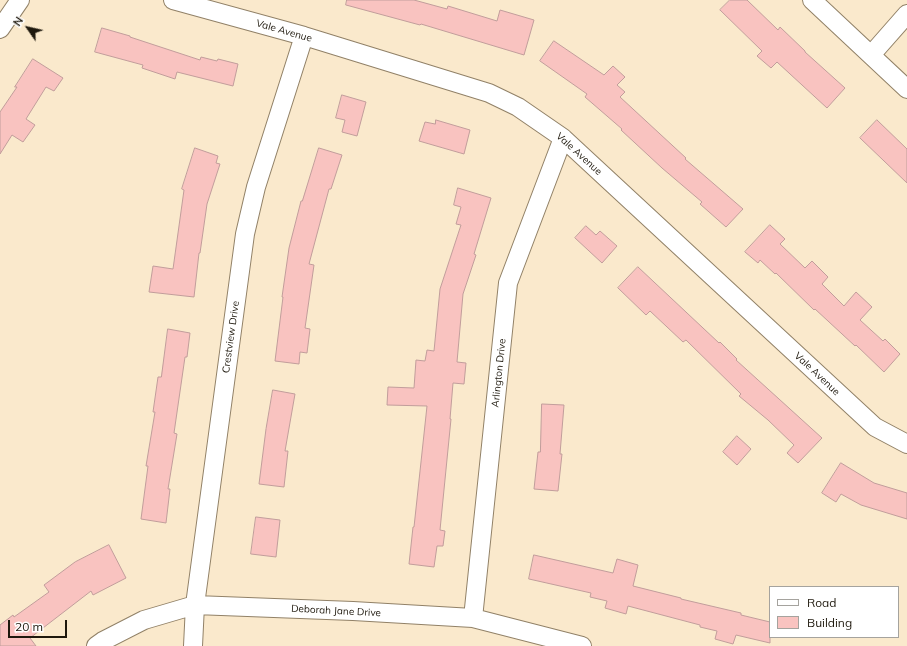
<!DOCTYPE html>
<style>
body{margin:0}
#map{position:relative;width:907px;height:646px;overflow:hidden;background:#fae9cc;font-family:Mulish,sans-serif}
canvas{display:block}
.legend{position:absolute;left:769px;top:586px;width:130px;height:52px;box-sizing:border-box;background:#fff;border:1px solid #a5a39e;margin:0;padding:5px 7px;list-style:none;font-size:12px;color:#1e180d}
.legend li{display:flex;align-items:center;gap:8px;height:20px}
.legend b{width:20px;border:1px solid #a5a39e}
.north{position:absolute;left:8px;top:8px;width:40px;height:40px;-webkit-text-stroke:3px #fff;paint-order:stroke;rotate:304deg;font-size:11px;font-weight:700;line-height:16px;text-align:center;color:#1e180d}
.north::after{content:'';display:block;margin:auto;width:14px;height:18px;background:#1e180d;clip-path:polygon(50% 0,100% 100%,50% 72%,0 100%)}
.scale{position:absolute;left:8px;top:620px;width:59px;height:18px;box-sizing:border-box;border:2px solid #1e180d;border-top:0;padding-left:5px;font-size:12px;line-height:14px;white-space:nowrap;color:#1e180d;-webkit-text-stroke:3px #fff;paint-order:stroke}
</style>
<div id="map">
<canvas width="907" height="646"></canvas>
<ul class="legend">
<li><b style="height:5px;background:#fff"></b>Road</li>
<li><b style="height:11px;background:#f9c3c0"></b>Building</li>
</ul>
<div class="north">N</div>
<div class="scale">20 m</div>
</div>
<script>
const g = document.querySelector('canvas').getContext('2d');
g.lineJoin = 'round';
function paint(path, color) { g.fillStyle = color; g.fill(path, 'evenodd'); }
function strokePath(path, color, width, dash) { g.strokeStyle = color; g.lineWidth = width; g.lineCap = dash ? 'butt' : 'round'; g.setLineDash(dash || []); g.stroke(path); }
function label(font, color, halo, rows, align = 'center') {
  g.font = font + ' Mulish,sans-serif'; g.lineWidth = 3; g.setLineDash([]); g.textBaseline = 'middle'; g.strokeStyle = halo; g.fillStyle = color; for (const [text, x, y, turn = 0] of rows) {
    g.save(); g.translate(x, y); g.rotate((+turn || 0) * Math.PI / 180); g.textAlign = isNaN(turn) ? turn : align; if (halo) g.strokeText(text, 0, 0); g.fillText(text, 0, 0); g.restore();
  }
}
const building = new Path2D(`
 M347,0H414L447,9L448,6L497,21L500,10L534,20L524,55L421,24L420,25L346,5Z
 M730,0H747L778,30L780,27L805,51V52L845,88L827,108L777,62L771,68L757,56L762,51L720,10Z
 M102,28L130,36V37L200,60L201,57L217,61L218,59L238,64L233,86L177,72L175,79L142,68L143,65L95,52Z
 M554,41L604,75L613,66L625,77L617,85L625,92L620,97L686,158L685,159L743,209L726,227L700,204L702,202L662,168L621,130L622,129L585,97L587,94L540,61Z
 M33,59L63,78L54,91L46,87L26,119L35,125L23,142L12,135L0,154V112L17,87H15Z
 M342,95L366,102L357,136L342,132L345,120L336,118Z
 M436,120L470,130L464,154L419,141L425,122L435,124Z
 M877,120L907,149V183L860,138Z
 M195,148L218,156L216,163L220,164L207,204L200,253H199L194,297L149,292L153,266L173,269L184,190L182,189Z
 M319,148L342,155L331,189H329L309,264L314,265L305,328L310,329L307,353L300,352L299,364L275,361L283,297H282L289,248L301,201H302Z
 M458,188L491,198L474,254L476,255L463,294L457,362L466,363L464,384L453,383L450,419H451L440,530L445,531L443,546H437L434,567L409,564L413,527H414L427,406L387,405L388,387L414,388L416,360L425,361L427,350L434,351L440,289L461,225L456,224L461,207L454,205Z
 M770,225L785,239L780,244L805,268L812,261L828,277L822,284L844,306L856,292L872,307L860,320L883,341L885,339L900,354L884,372L856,345L855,346L815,309L814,310L776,273L775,274L760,260L758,263L745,252Z
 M586,226L596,235L600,231L617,246L602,263L575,238Z
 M638,267L719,343L720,342L737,359L736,360L822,438L798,463L787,453L794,445L768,420L739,396L741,394L686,340L683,342L650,311L646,315L618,288Z
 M168,329L190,333L187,357H185L174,433L177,434L168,489H170L166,523L141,519L148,466H146L155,412H153L158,377H161Z
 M273,390L295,394L285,451H288L284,487L259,484L266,429Z
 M542,404L564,405L560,454H562L558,491L534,489L538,452H540Z
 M737,436L751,449L737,465L723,452Z
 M841,463L874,483L907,493V519L861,505L841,494L836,502L822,493Z
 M256,517L280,520L276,557L251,554Z
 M109,545L126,578L93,595L91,591L30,638L36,646H0V625L13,615L14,617L49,592L44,585L75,562Z
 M534,555L613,573L617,559L638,565L633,586L681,598V599L741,613V615L770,622V643L736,635L733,644L715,639L717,631L700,627V625L628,606L626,614L605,608L607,601L590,597L591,593L529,579Z`);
const street = new Path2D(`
 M173,0L304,36L489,93L518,107L563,138L875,427L907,444
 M812,0L907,89
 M0,29L20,0
 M871,55L907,14
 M473,618L508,283L563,138
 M96,646L103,641L144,620L195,605L353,611L473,618L582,646
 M193,646L195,605L245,234L256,187L304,36`);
const streetNames = [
 ["Vale Avenue",284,31,16],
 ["Vale Avenue",579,154,42],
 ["Crestview Drive",231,337,-82],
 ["Arlington Drive",499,373,-84],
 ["Vale Avenue",817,374,43],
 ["Deborah Jane Drive",336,611,3]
];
paint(building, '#f9c3c0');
strokePath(building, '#c19d9b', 1);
strokePath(street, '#918167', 20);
strokePath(street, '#fff', 18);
label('10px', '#1e180d', '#fff', streetNames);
</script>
